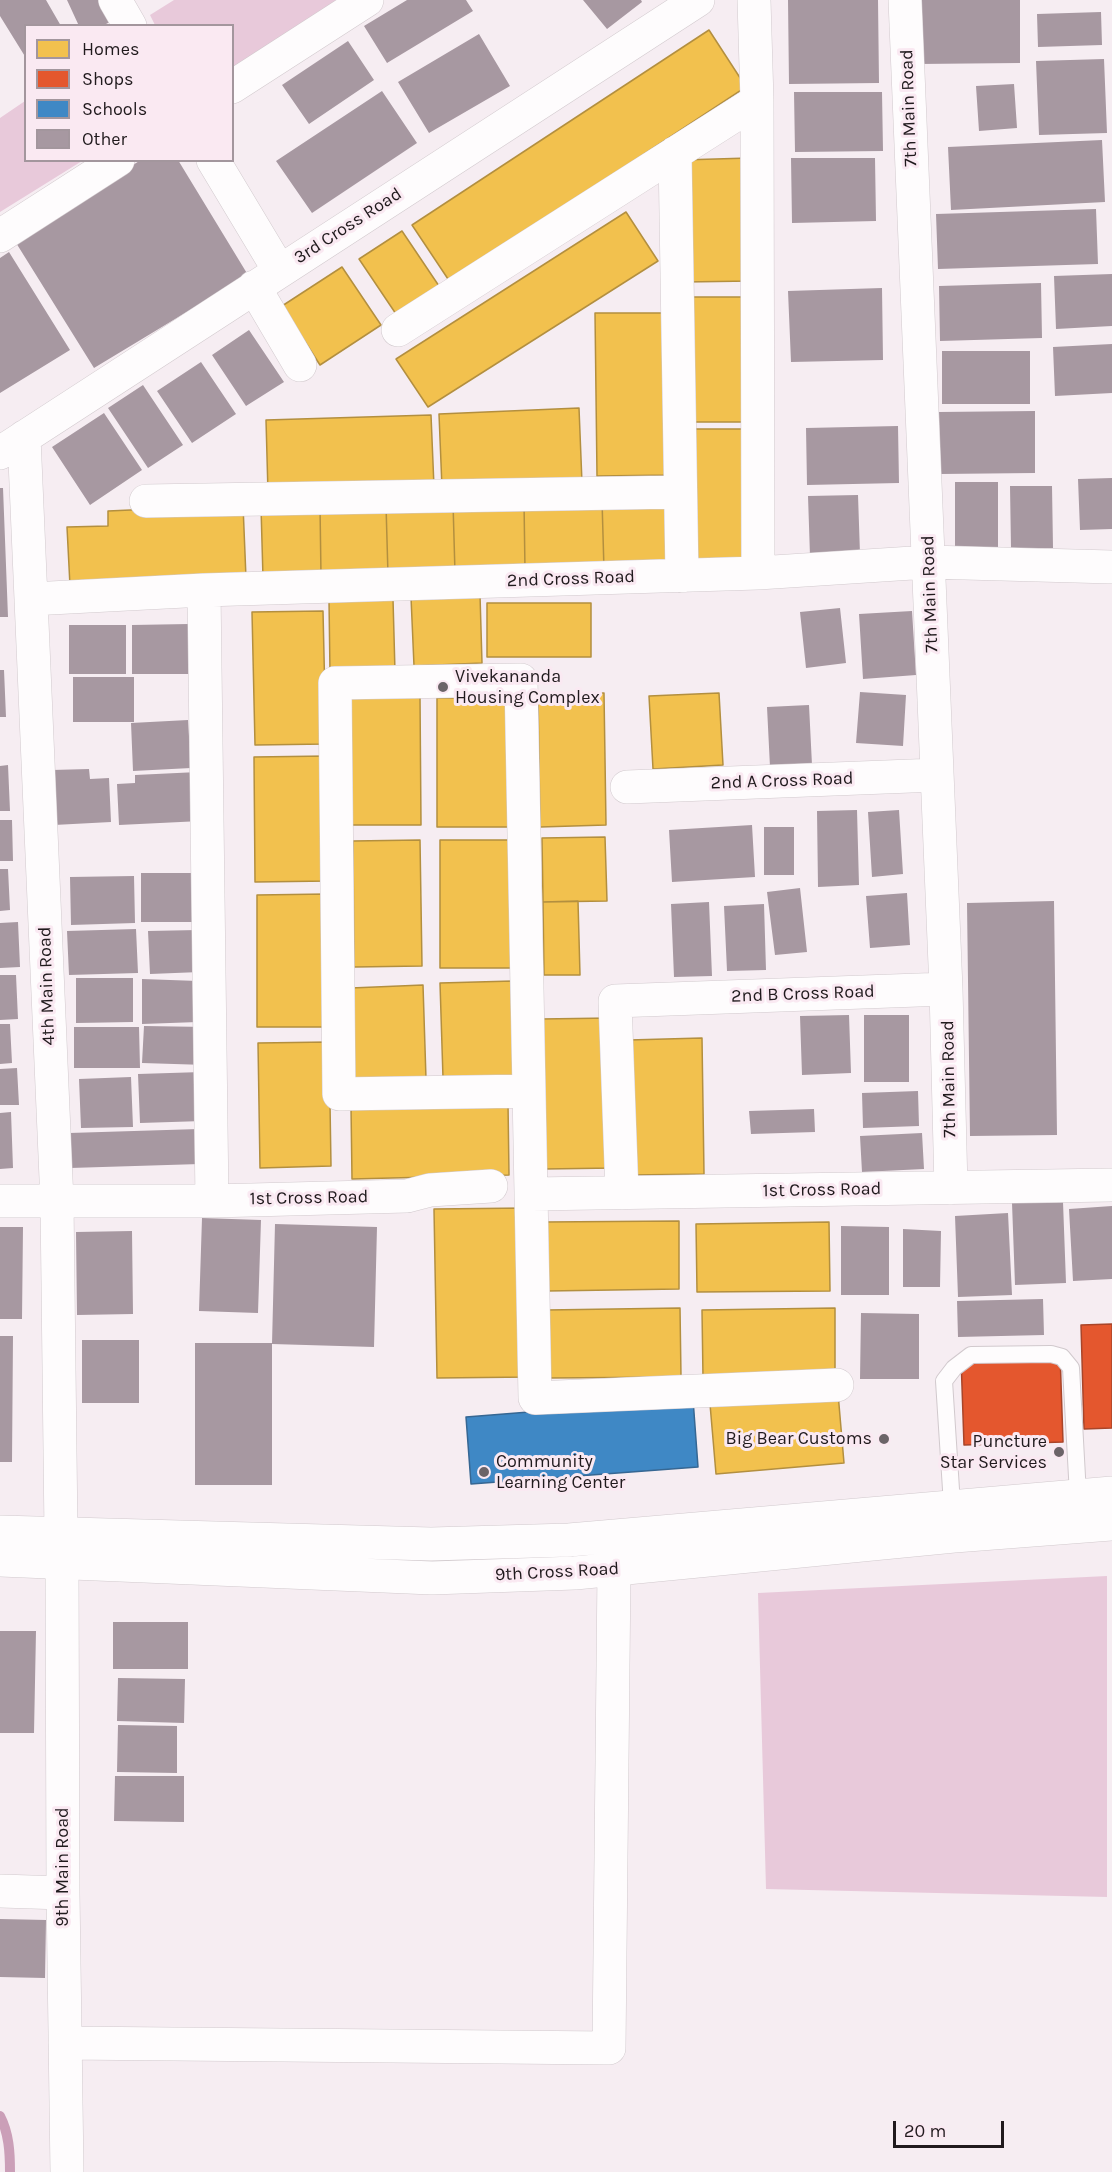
<!DOCTYPE html>
<style>
body{margin:0}
#map{position:relative;width:1112px;height:2172px;overflow:hidden;background:#f6edf2;font-family:Karla,sans-serif}
canvas{display:block}
.legend{position:absolute;left:24px;top:24px;width:210px;height:138px;box-sizing:border-box;background:#fae9f2;border:2px solid #a3969d;margin:0;padding:8px 10px;list-style:none;font-size:18px;color:#201a1d}
.legend li{display:flex;align-items:center;gap:12px;height:30px}
.legend b{width:30px;border:2px solid #a3969d}
.scale{position:absolute;left:893px;top:2121px;width:111px;height:27px;box-sizing:border-box;border:3px solid #201a1d;border-top:0;padding-left:8px;font-size:18px;line-height:21px;white-space:nowrap;color:#201a1d;-webkit-text-stroke:4px #fae9f2;paint-order:stroke}
</style>
<div id="map">
<canvas width="1112" height="2172"></canvas>
<ul class="legend">
<li><b style="height:16px;background:#f2c14e"></b>Homes</li>
<li><b style="height:16px;background:#e4572e"></b>Shops</li>
<li><b style="height:16px;background:#3f88c5"></b>Schools</li>
<li><b style="height:16px;background:#a798a1"></b>Other</li>
</ul>
<div class="scale">20 m</div>
</div>
<script>
const g = document.querySelector('canvas').getContext('2d');
g.lineJoin = 'round';
function paint(path, color) { g.fillStyle = color; g.fill(path, 'evenodd'); }
function strokePath(path, color, width, dash) { g.strokeStyle = color; g.lineWidth = width; g.lineCap = dash ? 'butt' : 'round'; g.setLineDash(dash || []); g.stroke(path); }
function label(font, color, halo, rows, align = 'center') {
  g.font = font + ' Karla,sans-serif'; g.lineWidth = 6; g.setLineDash([]); g.textBaseline = 'middle'; g.strokeStyle = halo; g.fillStyle = color; for (const [text, x, y, turn = 0] of rows) {
    g.save(); g.translate(x, y); g.rotate((+turn || 0) * Math.PI / 180); g.textAlign = isNaN(turn) ? turn : align; if (halo) g.strokeText(text, 0, 0); g.fillText(text, 0, 0); g.restore();
  }
}
const green = new Path2D(`
 M174,0H346L233,70L232,26L155,25L150,15Z
 M25,101L26,160L82,161L0,212V118Z
 M1107,1576V1897L766,1889L758,1593Z`);
const homes = new Path2D(`
 M709,30L746,87L450,282L412,225Z
 M749,158L751,281L684,282L682,160Z
 M626,212L658,261L428,407L396,359Z
 M402,231L439,286L396,314L359,259Z
 M342,267L381,325L320,365L282,306Z
 M685,297H748L749,422H686Z
 M595,313H669L671,475L597,476Z
 M579,408L582,483L442,488L439,414Z
 M431,415L434,487L268,493L266,420Z
 M688,429H752V563H688Z
 M673,498L674,568L604,570L602,500Z
 M602,500L604,570L525,571L524,501Z
 M524,501L525,571L455,573L453,503Z
 M453,503L455,573L388,575L386,505Z
 M243,505L246,578L70,586L67,527L108,526V511Z
 M386,505L388,575L321,576L320,506Z
 M320,506L321,576L263,578L261,507Z
 M480,595L482,663L414,666L411,597Z
 M393,599L395,672L330,673L329,600Z
 M487,603H591V657H487Z
 M323,611L326,744L255,745L252,612Z
 M604,693L606,825L540,827L538,694Z
 M719,693L723,765L653,769L649,696Z
 M420,697L421,825H345L344,698Z
 M437,698H511V827H437Z
 M327,756L329,881L255,882L254,757Z
 M605,837L607,901L543,902L542,838Z
 M420,840L422,966L354,967L353,841Z
 M440,840H512V968H440Z
 M327,894L328,1027H257V895Z
 M578,901L580,975H544L543,902Z
 M513,981L515,1076L443,1078L440,983Z
 M423,985L426,1079L354,1082L351,988Z
 M611,1018L614,1168L544,1169L541,1019Z
 M702,1038L704,1174L632,1175L629,1040Z
 M329,1042L331,1166L260,1168L258,1043Z
 M508,1103L509,1175L352,1179L351,1106Z
 M527,1208L530,1377L437,1378L434,1209Z
 M679,1221V1289L547,1291L545,1222Z
 M829,1222L830,1291L697,1292L696,1224Z
 M680,1308L681,1377L548,1378L547,1310Z
 M835,1308V1376L703,1378L702,1310Z
 M838,1393L844,1463L716,1474L710,1404Z`);
const shops = new Path2D(`
 M1112,1324V1428L1084,1429L1081,1325Z
 M1060,1353L1063,1442L964,1445L961,1357Z`);
const schools = new Path2D(`
 M693,1399L698,1467L471,1484L466,1417Z`);
const stream = new Path2D(`
 M0,2116C9,2133 10,2153 10,2172`);
const building = new Path2D(`
 M0,0H46L61,26H26V58L0,16Z
 M67,0H104L114,20L102,26H79Z
 M407,0H466L473,11L387,63L364,26Z
 M583,0H641L642,2L607,29Z
 M788,0H878L879,83L789,84Z
 M917,0H1020V63L918,64Z
 M1101,12L1102,45L1038,47L1037,14Z
 M479,34L510,86L429,133L398,82Z
 M348,41L374,80L309,124L282,85Z
 M1104,59L1107,133L1039,135L1036,61Z
 M1014,84L1017,128L979,131L976,86Z
 M382,91L417,143L312,213L276,161Z
 M794,92H882L883,151L795,152Z
 M1102,140L1105,202L951,210L948,147Z
 M791,158H875L876,221L792,223Z
 M141,160H178L248,275L94,368L13,238Z
 M1096,209L1098,264L938,269L936,214Z
 M9,252L70,350L0,393V258Z
 M1112,274V326L1056,329L1054,276Z
 M1041,283L1042,338L940,341L939,286Z
 M882,288L883,360L791,362L788,291Z
 M249,330L284,382L246,406L212,355Z
 M1112,344V393L1055,396L1053,347Z
 M942,351H1030V404H942Z
 M201,362L236,414L192,443L157,391Z
 M143,385L183,445L148,468L108,408Z
 M1035,411V473L940,474L939,412Z
 M104,413L142,470L90,505L52,447Z
 M898,426L899,483L807,485L806,428Z
 M1112,478V529L1080,530L1078,479Z
 M955,482H998V553H955Z
 M1010,486H1052L1053,548H1011Z
 M0,488H3L8,617H0Z
 M858,495L860,554L810,556L808,496Z
 M840,608L846,663L806,668L800,612Z
 M912,611L916,675L863,679L859,614Z
 M189,624V674H132V625Z
 M69,625H126V674H69Z
 M0,670H4L6,717H0Z
 M73,677H134V722H73Z
 M860,692L906,695L903,746L856,743Z
 M809,705L812,765L770,767L767,707Z
 M188,720L191,768L133,771L131,723Z
 M8,765L10,811H0V766Z
 M89,769L90,779L109,778L111,822L54,825L52,770Z
 M198,772L201,821L119,825L117,784L135,783V775Z
 M857,810L859,885L818,887L817,811Z
 M899,810L903,874L872,877L868,812Z
 M0,820H12L13,861H0Z
 M752,825L755,877L672,882L669,830Z
 M764,827H794V875H764Z
 M0,869H8L10,910L0,911Z
 M141,873H198V922H141Z
 M134,876L135,923L71,925L70,877Z
 M800,888L807,952L775,955L767,892Z
 M907,893L910,945L870,948L866,896Z
 M1054,901L1057,1135L970,1136L967,903Z
 M709,902L712,976L674,977L671,904Z
 M764,904L766,970L727,971L724,906Z
 M18,922L20,967L0,968V923Z
 M136,929L138,973L69,975L67,931Z
 M198,930L200,972L150,974L148,931Z
 M0,975H16L18,1019L0,1020Z
 M76,978H133V1022L76,1023Z
 M142,979L198,981V1022L142,1024Z
 M849,1015L851,1073L802,1075L800,1016Z
 M864,1015H909V1082H864Z
 M0,1024H10L12,1063L0,1064Z
 M144,1026L207,1027L206,1065L142,1063Z
 M74,1027H139L140,1068H74Z
 M17,1068L19,1105H0V1069Z
 M202,1072L203,1121L140,1123L138,1074Z
 M131,1077L133,1127L81,1128L79,1079Z
 M918,1091L919,1126L863,1128L862,1093Z
 M814,1109L815,1132L751,1134L749,1111Z
 M11,1112L13,1168L0,1169V1113Z
 M199,1129L200,1164L70,1168L69,1133Z
 M922,1133L924,1169L862,1172L860,1136Z
 M1063,1202L1066,1283L1015,1285L1012,1203Z
 M1112,1206V1279L1073,1281L1069,1209Z
 M1008,1213L1012,1295L958,1297L955,1216Z
 M202,1218L261,1220L258,1313L199,1311Z
 M275,1224L377,1227L374,1347L272,1344Z
 M841,1226L889,1227V1295H841Z
 M0,1227H23L22,1319H0Z
 M903,1229L941,1231L940,1287H903Z
 M132,1231L133,1314L77,1315L76,1232Z
 M1043,1299L1044,1335L958,1337L957,1301Z
 M861,1313L919,1314V1379H860Z
 M0,1336H13L12,1462H0Z
 M82,1340H139V1403H82Z
 M195,1343H272V1485H195Z
 M113,1622H188V1669H113Z
 M0,1631H36L34,1733H0Z
 M118,1678L185,1679L184,1723L117,1721Z
 M118,1725L177,1726V1773L117,1772Z
 M115,1776H184V1822L114,1821Z
 M0,1919L46,1920L45,1978L0,1977Z`);
const lane = new Path2D(`
 M952,1505L944,1381L954,1368L971,1355L1051,1354L1062,1357L1071,1368L1078,1495`);
const street = new Path2D(`
 M115,0L130,26
 M754,0L757,101L758,573
 M905,0L946,989L951,1188
 M232,87L367,0
 M675,153L682,576
 M213,160L279,270
 M0,236L118,160
 M254,287L300,365
 M398,330L757,101
 M24,437L57,1202L61,1534
 M0,453L698,0
 M146,501L680,492
 M31,599L204,590L758,573L928,562L1112,567
 M627,787L937,775
 M529,1091L339,1094L335,683L521,680L535,1398L837,1385
 M622,1193L615,1001L946,989
 M532,1194L1112,1185
 M0,1201H212L204,590
 M212,1201L407,1196L430,1190L491,1186
 M62,1562L63,1893L67,2172
 M0,1891L63,1893
 M65,2043L609,2048L614,1570`);
const secondary = new Path2D(`
 M0,1532L431,1544L569,1540L1112,1493
 M0,1560L432,1578L575,1573L954,1536L1112,1524`);
const markers = [
 [443,687,6,"#6b6468"],
 [884,1439,6,"#6b6468"],
 [1059,1452,6,"#6b6468"],
 [484,1472,6,"#6b6468"]
];
const streetNames = [
 ["7th Main Road",909,108,-92],
 ["3rd Cross Road",348,226,-33],
 ["2nd Cross Road",571,579,-2],
 ["7th Main Road",930,594,-92],
 ["2nd A Cross Road",782,781,-2],
 ["4th Main Road",47,986,-92],
 ["2nd B Cross Road",803,994,-2],
 ["7th Main Road",949,1079,-91],
 ["1st Cross Road",822,1190,-1],
 ["1st Cross Road",309,1198,-1],
 ["9th Cross Road",557,1572,-3],
 ["9th Main Road",63,1867,-90]
];
const poiNames = [
 ["Vivekananda",455,677],
 ["Housing Complex",455,698],
 ["Big Bear Customs",872,1439,"right"],
 ["Puncture",1047,1442,"right"],
 ["Star Services",1047,1463,"right"],
 ["Community",496,1462],
 ["Learning Center",496,1483]
];
paint(green, '#e8c9da');
paint(homes, '#f2c14e');
strokePath(homes, '#b38f3f', 1.5);
paint(shops, '#e4572e');
strokePath(shops, '#a94529', 1.5);
paint(schools, '#3f88c5');
strokePath(schools, '#366793', 1.5);
strokePath(stream, '#cb9fb8', 10);
paint(building, '#a798a1');
strokePath(lane, '#d1c9cd', 18);
strokePath(street, '#d1c9cd', 34);
strokePath(secondary, '#d1c9cd', 34);
strokePath(lane, '#fefcfd', 16);
strokePath(street, '#fefcfd', 33);
strokePath(secondary, '#fefcfd', 33);
for (const [x, y, r, color] of markers) { const dot = new Path2D(); dot.arc(x, y, r, 0, 2 * Math.PI); g.fillStyle = color; g.fill(dot); strokePath(dot, '#fae9f2', 2); }
label('18px', '#201a1d', '#fae9f2', streetNames);
label('18px', '#201a1d', '#fae9f2', poiNames, 'left');
</script>
